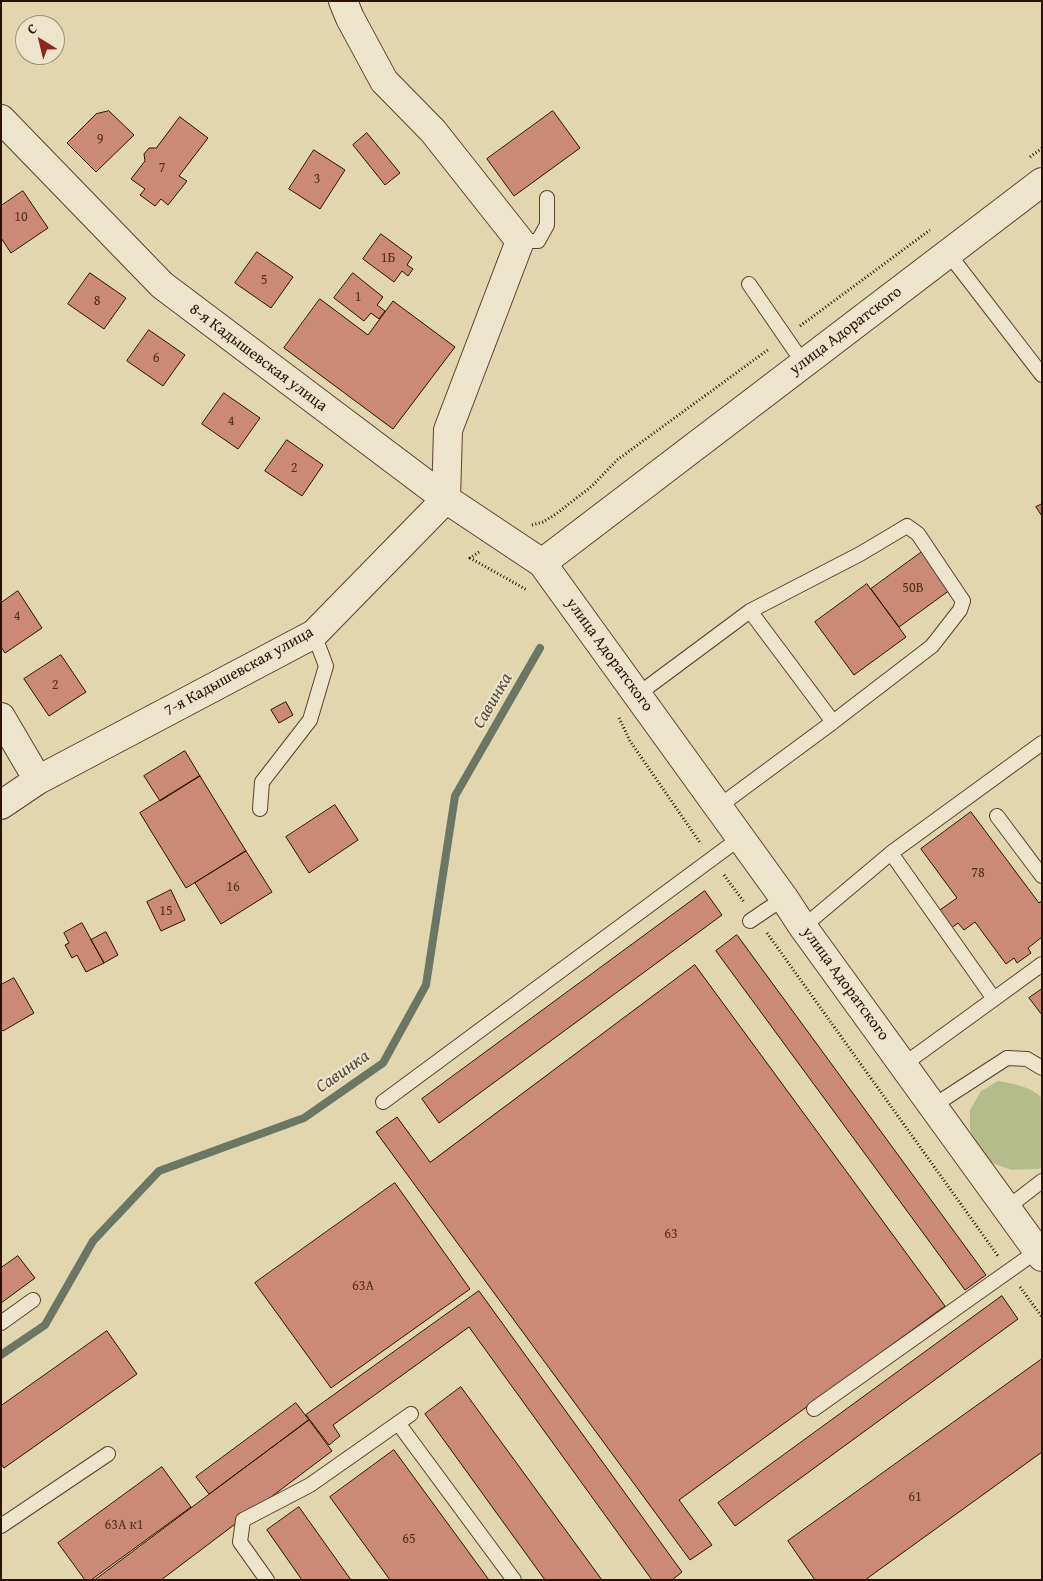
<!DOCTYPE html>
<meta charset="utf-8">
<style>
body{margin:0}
#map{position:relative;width:1043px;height:1581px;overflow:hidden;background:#e2d6af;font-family:"Gentium Book Plus",serif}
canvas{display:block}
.frame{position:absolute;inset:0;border:2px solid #2b1100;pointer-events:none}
.north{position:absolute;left:15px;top:15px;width:50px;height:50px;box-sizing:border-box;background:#ece4cb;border:1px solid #9f907a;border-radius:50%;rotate:324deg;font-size:14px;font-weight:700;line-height:20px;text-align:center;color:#2b1100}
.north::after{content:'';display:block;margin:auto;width:18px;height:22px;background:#8f2418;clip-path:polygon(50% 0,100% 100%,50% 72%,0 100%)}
</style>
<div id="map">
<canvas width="1043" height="1581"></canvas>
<div class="frame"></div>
<div class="north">С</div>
</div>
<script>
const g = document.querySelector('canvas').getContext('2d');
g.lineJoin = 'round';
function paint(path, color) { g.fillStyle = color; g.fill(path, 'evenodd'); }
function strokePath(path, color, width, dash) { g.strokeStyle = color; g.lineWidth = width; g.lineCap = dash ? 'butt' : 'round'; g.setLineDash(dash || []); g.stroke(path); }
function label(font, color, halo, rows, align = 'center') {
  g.font = font + ' "Gentium Book Plus",serif'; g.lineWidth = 4; g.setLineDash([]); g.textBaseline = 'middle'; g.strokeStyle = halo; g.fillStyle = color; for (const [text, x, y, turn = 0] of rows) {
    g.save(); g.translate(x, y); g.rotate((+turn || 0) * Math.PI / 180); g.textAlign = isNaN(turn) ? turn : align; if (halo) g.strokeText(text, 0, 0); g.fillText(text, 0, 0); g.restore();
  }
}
const green = new Path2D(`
 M998,1081C1013,1084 1031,1086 1042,1098V1167L1038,1169L1011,1170L992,1163L977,1147L970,1130V1110L981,1091Z`);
const stream = new Path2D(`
 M1,1355L45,1325L93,1241L159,1171L304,1118L383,1063L426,985L455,796L540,648`);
const building = new Path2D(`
 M109,111L134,135L96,172L67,143L96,114Z
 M553,111L580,148L514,196L487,159Z
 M180,117L208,138L179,176L187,181L168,205L161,199L155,206L140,195L145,189L131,179L145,161L144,154L149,148H156Z
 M367,133L400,173L385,185L353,145Z
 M314,150L345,170L320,209L289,189Z
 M23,191L48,228L11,253L1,238V206Z
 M381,234L412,257L407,265L413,269L408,276L402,271L394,282L363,259Z
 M257,252L293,277L271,308L235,283Z
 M90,273L126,298L104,329L68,304Z
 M353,273L383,297L377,305L385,311L379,319L371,313L364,321L334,298Z
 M320,299L368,335L393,301L455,347L393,429L284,348Z
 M149,330L185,355L163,386L127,361Z
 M224,393L260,418L238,449L202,424Z
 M287,440L323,465L302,496L265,471Z
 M1042,504V516L1036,507Z
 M926,549L954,587L899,627L871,589Z
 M867,584L906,637L854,675L815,622Z
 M18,591L42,628L5,653L1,647V603Z
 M61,655L86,692L49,716L24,679Z
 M286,702L293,715L279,723L271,710Z
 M185,751L200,776L160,801L144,776Z
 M200,776L246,851L186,888L140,813Z
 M335,805L358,840L309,873L286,837Z
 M971,812L1039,903L1042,901V937L1028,948L1031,953L1017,963L1014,958L1006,964L975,922L964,930L958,923L950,929L937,912L957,898L921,849Z
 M246,851L272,892L221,924L195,883Z
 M171,890L185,920L161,931L147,902Z
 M705,891L722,915L439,1123L422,1099Z
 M82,923L104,963L86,972L77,955L72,958L65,945L69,943L64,933Z
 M106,932L118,955L104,963L91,940Z
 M737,935L986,1275L965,1290L716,951Z
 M695,965L945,1306L679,1500L712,1545L690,1560L376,1132L397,1117L430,1162Z
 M14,978L34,1013L3,1031L1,1029V985Z
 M1042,989V1015L1029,998Z
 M395,1183L470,1289L331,1388L255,1283Z
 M18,1256L35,1278L1,1303V1268Z
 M479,1291L682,1572L672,1580H652L469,1327L333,1425L340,1436L329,1445L306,1415Z
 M1002,1296L1018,1319L735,1526L718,1503Z
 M107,1331L137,1374L4,1468L1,1464V1406Z
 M1042,1359V1452L865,1580H815L788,1541Z
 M461,1387L602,1580H545L425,1414Z
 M296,1403L309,1420L209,1494L196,1477Z
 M309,1420L332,1451L161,1580H95Z
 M394,1450L489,1580H390L330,1497Z
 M162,1467L191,1507L91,1580H85L58,1543Z
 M299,1507L351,1580H302L267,1530Z`);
const path = new Path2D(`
 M1030,157L1042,148
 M800,326L930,230
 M532,525L543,522L556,514L592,486L617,460L769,349
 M479,552L470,558L527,590
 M619,718L630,741L701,844
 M724,875L744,902
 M767,933L998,1256
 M1020,1287L1042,1317`);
const service = new Path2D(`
 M520,241H538L547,225V198
 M948,253L1042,375
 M749,284L804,364
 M750,611L860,554L907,526L918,534L963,601L960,610L932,646L833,722
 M637,695L750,611L833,722L718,807
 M260,809L262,782L310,720L326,666L314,634
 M997,816L1042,876
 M750,921L784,898
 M803,927L891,853
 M994,999L1042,964
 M903,1065L994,999L891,853L1042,743
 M383,1102L740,838
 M933,1106L1007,1058L1027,1059L1042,1068
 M1007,1208L1042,1181
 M1,1323L33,1300
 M814,1409L1037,1251
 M398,1423L514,1580
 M1,1526L108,1454
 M267,1580L240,1542L243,1520L310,1485L411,1414`);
const minor = new Path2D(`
 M1,119L162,285L446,499L542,563L784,898L803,927L1042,1257
 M542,563L1042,182
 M1,717L38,780
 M1,805L38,780L314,634L446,499L448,430L520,241L433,131L384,81L350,18L343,1`);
const numberNames = [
 ["9",100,139],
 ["7",162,168],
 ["3",317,179],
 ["10",21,217],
 ["1Б",388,258],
 ["5",264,280],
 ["1",358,297],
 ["8",97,301],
 ["6",156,358],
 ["4",231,421],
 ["2",294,468],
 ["50В",913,588],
 ["4",17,616],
 ["2",55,685],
 ["78",978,873],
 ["16",233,887],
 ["15",166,911],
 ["63",671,1234],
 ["63А",363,1286],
 ["61",915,1497],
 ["63А к1",124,1525],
 ["65",409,1539]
];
const streetNames = [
 ["улица Адоратского",846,331,-37],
 ["8-я Кадышевская улица",258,358,37],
 ["улица Адоратского",609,655,54],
 ["7-я Кадышевская улица",239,672,-29],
 ["улица Адоратского",845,984,54]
];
const waterNames = [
 ["Савинка",493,701,-60],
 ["Савинка",343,1072,-35]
];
paint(green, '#b4bd8a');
strokePath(stream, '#6b7664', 8);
paint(building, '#cb8a75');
strokePath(building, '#2b1100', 1);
strokePath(service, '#59422c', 16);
strokePath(minor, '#59422c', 30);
strokePath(path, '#2b1100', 3, [1, 2.5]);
strokePath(service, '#ece4cb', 14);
strokePath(minor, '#ece4cb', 28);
label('14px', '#532f1d', null, numberNames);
label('16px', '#2b1100', '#ece4cb', streetNames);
label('italic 18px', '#504c3a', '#ece4cb', waterNames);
</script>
